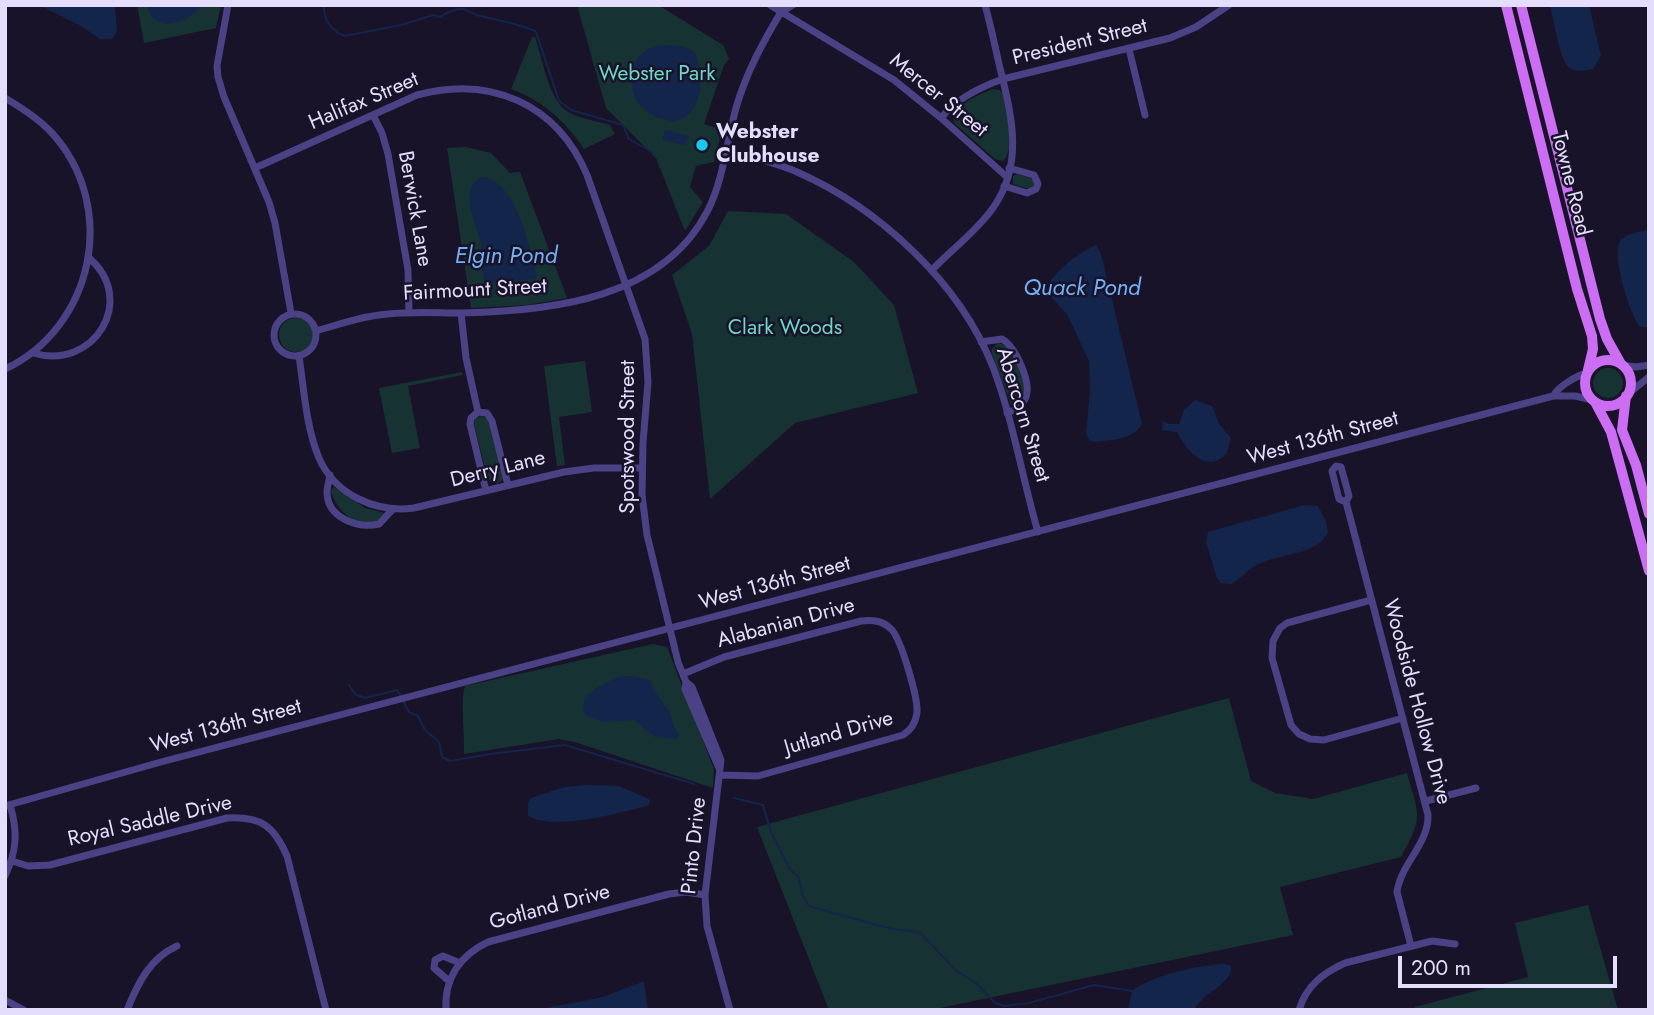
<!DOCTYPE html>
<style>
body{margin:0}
#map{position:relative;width:1654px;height:1015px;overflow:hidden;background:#181329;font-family:Jost,sans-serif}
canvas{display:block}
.frame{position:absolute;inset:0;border:7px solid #e4defc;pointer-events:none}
.scale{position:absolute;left:1398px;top:956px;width:219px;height:32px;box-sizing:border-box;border:4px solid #e4defc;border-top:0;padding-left:9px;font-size:21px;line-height:24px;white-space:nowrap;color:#e4defc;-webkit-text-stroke:5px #181329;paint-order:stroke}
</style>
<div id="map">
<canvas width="1654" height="1015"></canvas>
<div class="frame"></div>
<div class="scale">200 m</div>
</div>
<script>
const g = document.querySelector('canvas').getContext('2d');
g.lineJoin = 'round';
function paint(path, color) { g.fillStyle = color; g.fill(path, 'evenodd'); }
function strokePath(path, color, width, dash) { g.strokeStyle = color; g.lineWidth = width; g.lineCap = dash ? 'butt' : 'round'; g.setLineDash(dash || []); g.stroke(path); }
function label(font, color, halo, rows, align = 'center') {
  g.font = font + ' Jost,sans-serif'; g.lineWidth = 5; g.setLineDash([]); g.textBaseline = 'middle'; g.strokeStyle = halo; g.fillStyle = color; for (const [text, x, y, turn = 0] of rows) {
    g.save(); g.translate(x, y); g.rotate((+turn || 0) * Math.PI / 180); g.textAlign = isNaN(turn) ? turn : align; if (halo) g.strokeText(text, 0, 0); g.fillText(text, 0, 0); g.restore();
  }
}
const green = new Path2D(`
 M137,5H221L216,28L144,43Z
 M577,5H658L723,45L729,59L724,65L704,124L722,130L714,162L696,166L690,187L703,202L685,231L656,158L606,108Z
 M532,37H535C542,57 549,101 568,112C581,119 597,121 610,125L615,134L584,149C566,122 542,100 511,89Z
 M993,89L1000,90L1003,94C1006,110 1017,148 1003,161L995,159L954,123C951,105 979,95 993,89Z
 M466,147L491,153L510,173L520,172L567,298L527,305L471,308L447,148Z
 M1017,174L1034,179L1035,186L1029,189L1013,184V176Z
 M728,211L786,214L854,262L894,305L918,393L795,423L710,499L692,334L672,275L709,246Z
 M279 335a17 17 0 1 1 34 0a17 17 0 1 1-34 0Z
 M998,343C1012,344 1029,384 1024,397C1023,398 1017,404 1016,406H1012L1010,402L992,354V349Z
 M585,361L592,412L559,417L565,465L557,466L544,366Z
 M1593 383a15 15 0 1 1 30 0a15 15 0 1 1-30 0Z
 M462,372L463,375L408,386L420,448L392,453L379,388Z
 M481,416L489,418L504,479L497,484L488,479L474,425L475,419Z
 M334,487L365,508L384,513C367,539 335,512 331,490Z
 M653,644L667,647L714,769L713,788L578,743L559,739L464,754C465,734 460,703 465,686Z
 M1229,698L1251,781L1275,793L1313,799L1407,773C1419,816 1424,816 1401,857L1280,887L1293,935L930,1010H829L757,827Z
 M1588,905L1618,1010H1415V1007L1528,977L1515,923Z`);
const water = new Path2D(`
 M39,5H115L117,31L112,39H100L81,26Z
 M147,5H201C195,18 168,30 155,20C151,17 149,11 147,5Z
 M1550,5H1589L1601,56L1593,69C1587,70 1577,72 1571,69C1559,62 1554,19 1550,5Z
 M664,45C672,46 682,45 690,49C707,58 707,133 662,119C652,116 643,110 637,101C627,86 631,57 648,49C652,46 659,46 664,45Z
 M665,130L689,136L686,145L662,140Z
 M481,177C516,179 528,245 537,274L536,279L485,283C481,270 483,257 481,244C478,225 457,190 481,177Z
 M1647,230L1649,327H1640C1630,314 1610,254 1621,240C1627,233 1639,232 1647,230Z
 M1096,245L1101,254L1142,424C1134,440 1110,440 1094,442L1089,440L1086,433L1090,391L1089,361L1067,314L1044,290C1054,272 1078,253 1096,245Z
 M1195,400L1212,406L1219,424L1231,438L1227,453C1207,476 1186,450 1177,432L1162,430L1163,421L1169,424H1179L1184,410Z
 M1305,505L1318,506L1326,521L1328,532C1318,556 1275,553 1253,567C1245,572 1239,580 1231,584L1221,583L1217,578L1206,542L1208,532Z
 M620,676H635L649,680L662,702L670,711L673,725L679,735L678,739L655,737L634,720L604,722L586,716C574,695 605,683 620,676Z
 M587,785L619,786L647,798L650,800L649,805C621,813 555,831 528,816V803L531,798L564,787Z
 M1225,964L1231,966C1233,984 1204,991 1194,1010H1128L1132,991C1152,975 1199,965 1225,964Z
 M644,981L648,1010H536L603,997Z`);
const stream = new Path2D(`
 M324,5C323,19 331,31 345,36L401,25L433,15L440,17C446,13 453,9 461,9C468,9 471,13 477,15C488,18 529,26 536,32L559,101L571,110L623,125L629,139L652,152
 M349,685L355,694L365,698L397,690L401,696
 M403,701L409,712L418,716L425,730L439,742L442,757L450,761L490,754L565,745L694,784
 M734,798L763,805L771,832L789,868L799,878L802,894L809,906L892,929L919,932L957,971L977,984L995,1003L1004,1006L1029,1003L1094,985L1132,991`);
const minor = new Path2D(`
 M228,5L217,66L218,77L224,97L269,202L275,223L291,313
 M770,5L894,80L941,118L1007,177
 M781,12L793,5
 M1129,49L1145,115
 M5,98C22,108 39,119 52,133C119,207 94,327 5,369
 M373,115L382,133L388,154L408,270L409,313
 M941,118C957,98 980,87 1003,79L1170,38L1196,27L1229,5
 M726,150C750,157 774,162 797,172C879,208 960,283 993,367C1013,420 1022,477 1038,532
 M255,168L417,95C491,75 557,104 587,175L645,339L648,382L643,443L642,495L647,535L678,662L686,682L685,689L719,768
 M1004,186L1027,193L1036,189L1038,184L1034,175L1009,168
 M932,270C952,249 976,232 993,208C1024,164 1012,117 1000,68C995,47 991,26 985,5
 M461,313L466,358L478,412
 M274 335a21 21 0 1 1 42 0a21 21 0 1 1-42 0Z
 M316,331C340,324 363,316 388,314C413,311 438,313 462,313C552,311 663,299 708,210C723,181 727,140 736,108C746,73 763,42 781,12L782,5
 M981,342L1002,339C1016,347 1033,385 1025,399C1021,407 1014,410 1007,413
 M33,353C94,371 138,300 89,258
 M299,356C304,389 306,427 319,458C335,495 376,513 414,508L564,472L594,468H641
 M1622,365L1636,367L1649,365
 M1628,394L1649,377
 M1553,396C1559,386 1576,376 1587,373
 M478,412L487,413L492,421L508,485
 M478,412L471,418L470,424L486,491
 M1336,466L1341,467L1349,496L1346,502L1339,499L1332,471Z
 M330,475C329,481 327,487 327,492C327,518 358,529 379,524L393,509
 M1346,502L1428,815C1429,844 1401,863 1397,892L1411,946
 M1371,600L1287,623L1280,628L1273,641L1272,658L1291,725L1299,734L1310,739L1324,740L1403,718
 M683,674L724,657L861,621C873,620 882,620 891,629C901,638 918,698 917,712C916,722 911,730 903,735L758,776L720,775
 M686,682L692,687L721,760L705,895L707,926L730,1010
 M1426,801L1476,788
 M5,806L161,762L1553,396H1575L1593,400
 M12,861L28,866L50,865L227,818C261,816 274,826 287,856L326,1010
 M5,876C17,851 18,831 10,805
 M449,981L434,968L435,960L443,956L460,963
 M5,1000L24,1010
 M127,1010C138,983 150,958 177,946
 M446,1010C444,979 460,955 488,942L669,894L686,892L705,895
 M1299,1010C1306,986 1323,973 1345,963L1432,941L1455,944`);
const major = new Path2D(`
 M1506,5L1577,289L1592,336L1593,349L1588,370
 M1521,5L1600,319L1607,339L1621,364
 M1585 383a23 23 0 1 1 46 0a23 23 0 1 1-46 0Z
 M1626,396L1622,430L1636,465L1649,514
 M1595,402L1611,432L1649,571`);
const markers = [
 [702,145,7,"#1bc8ec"]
];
const streetNames = [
 ["President Street",1080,43,-14],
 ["Mercer Street",938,96,39],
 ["Halifax Street",364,102,-23],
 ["Towne Road",1570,184,76],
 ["Berwick Lane",414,209,80],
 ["Fairmount Street",475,291,-3],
 ["Abercorn Street",1022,415,73],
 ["Spotswood Street",629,437,-90],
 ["West 136th Street",1323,439,-15],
 ["Derry Lane",498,470,-14],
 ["West 136th Street",775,584,-15],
 ["Alabanian Drive",786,624,-15],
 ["Woodside Hollow Drive",1416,702,75],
 ["West 136th Street",226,727,-15],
 ["Jutland Drive",839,734,-16],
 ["Royal Saddle Drive",150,822,-13],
 ["Pinto Drive",695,846,-84],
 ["Gotland Drive",550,908,-15]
];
const parkNames = [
 ["Webster Park",657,75],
 ["Clark Woods",785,329]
];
const poiNames = [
 ["Webster",716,133],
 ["Clubhouse",716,157]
];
const waterNames = [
 ["Elgin Pond",506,257],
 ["Quack Pond",1082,289]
];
paint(green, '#173233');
paint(water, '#14254c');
strokePath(stream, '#14254c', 2);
strokePath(minor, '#4a4284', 7);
strokePath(major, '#cb6ef3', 10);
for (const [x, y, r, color] of markers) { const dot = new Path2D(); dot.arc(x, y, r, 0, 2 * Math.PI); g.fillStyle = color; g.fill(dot); strokePath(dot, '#181329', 2.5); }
label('21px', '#e4defc', '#181329', streetNames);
label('21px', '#6fd7c5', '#181329', parkNames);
label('bold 21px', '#e4defc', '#181329', poiNames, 'left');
label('italic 23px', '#75b0f3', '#181329', waterNames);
</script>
